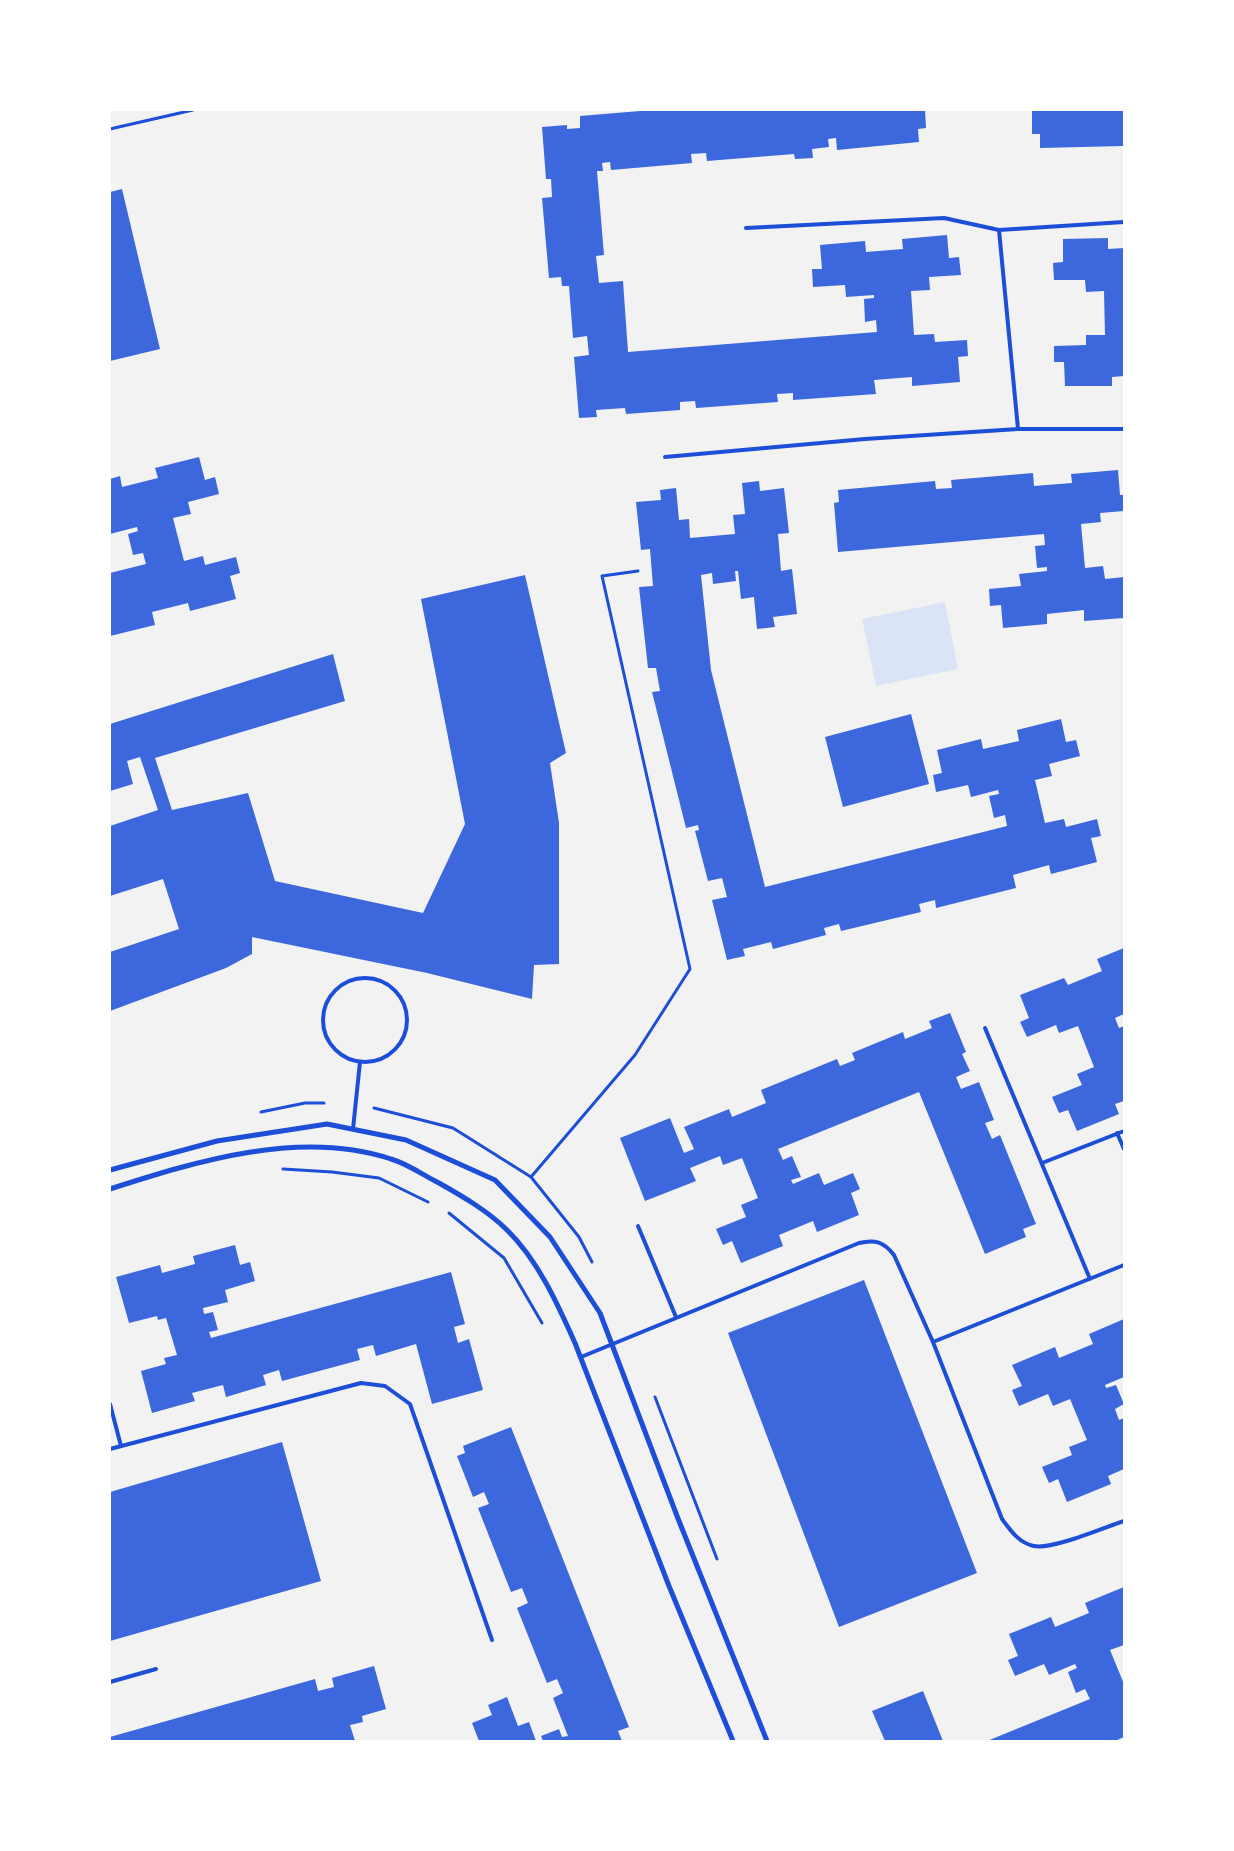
<!DOCTYPE html>
<style>
body{margin:0}
#map{position:relative;width:1234px;height:1851px;overflow:hidden;background:#f2f2f2;font-family:"Source Serif 4",serif}
canvas{display:block}
.frame{position:absolute;inset:0;border:111px solid #fff;pointer-events:none}
</style>
<div id="map">
<canvas width="1234" height="1851"></canvas>
<div class="frame"></div>
</div>
<script>
const g = document.querySelector('canvas').getContext('2d');
g.lineJoin = 'round';
function paint(path, color) { g.fillStyle = color; g.fill(path, 'evenodd'); }
function strokePath(path, color, width, dash) { g.strokeStyle = color; g.lineWidth = width; g.lineCap = dash ? 'butt' : 'round'; g.setLineDash(dash || []); g.stroke(path); }
const green = new Path2D(`
 M945,602L958,669L876,686L862,619Z`);
const building = new Path2D(`
 M652,110H925L926,128L918,129L919,142L837,150L836,138L828,139L829,147L812,149L813,158L795,159L794,154L707,161L706,153L691,154L692,163L611,170L610,162L602,163L603,171H597L604,255L596,256L599,283L623,281L628,352L877,332L876,320L865,322L864,299L874,298V295L846,297L845,285L813,287L812,269H822L820,245L865,241L866,252L903,249L902,239L947,235L949,258L959,257L961,275L929,277L930,290L911,291L914,335L934,334L935,342L967,340L968,356L958,357L960,382L912,386V377L874,380L876,394L793,400V393L777,394L778,402L696,408L695,401L680,402V410L626,414L625,408L596,410L597,417L579,418L574,357L589,355L587,336L573,338L569,286H562L561,277L549,278L542,198L552,197L551,179H546L542,127L567,125V129L580,128V116Z
 M1032,110H1124L1123,146L1040,148V134H1032Z
 M122,189L160,349L110,361V192Z
 M1108,238V249L1124,248V376L1112,377V386H1065L1064,362H1054V346L1086,345V335H1105L1104,291L1086,292L1085,280H1054L1053,263L1063,262V239Z
 M199,457L205,480L215,477L219,494L188,502L191,514L173,518L184,561L203,556L205,565L236,557L240,573L230,576L236,599L190,611L188,603L152,612L155,625L110,636V573L146,564L143,553L133,555L128,534L138,531L137,527L110,534V479L120,476L122,487L158,478L155,468Z
 M1118,470L1120,495H1124V511L1100,513L1101,522L1081,524L1085,568L1103,566L1105,579L1124,577V618L1084,621V610L1047,614V624L1003,628L1001,605L990,606L989,589L1021,586L1019,574L1047,571V567L1037,568L1035,546L1045,545L1044,534L838,552L834,503L839,502L838,490L935,481L936,489L952,488L951,480L1033,473L1034,486L1072,483L1071,474Z
 M759,481L760,491L784,488L789,533L778,534L781,571L792,569L797,614L773,617L775,627L757,629L754,597L741,599L738,571H735L736,581L713,584L712,573L701,575L711,670L765,887L1007,826L1005,815L994,818L989,796L999,794L998,790L971,797L968,785L936,792L933,775L942,773L937,750L981,739L983,749L1019,741L1017,730L1061,719L1066,742L1076,740L1080,756L1049,764L1052,776L1035,780L1045,823L1064,819L1066,827L1097,819L1101,836L1091,838L1097,862L1051,874L1049,865L1013,875L1016,888L936,908L935,900L919,904L921,912L841,931L839,924L824,928L826,935L773,949L771,942L743,949L745,956L727,960L712,900L727,897L722,878L708,881L695,831L699,830L698,825L686,828L652,692L660,691L656,668H648L639,587L653,586L650,549L641,550L636,502L661,500L660,490L676,488L679,520L689,519L690,538L735,534L733,515L745,514L742,483Z
 M525,575L566,753L550,763L559,823V964L534,965L532,999L427,973L252,937V954L226,968L110,1011V952L179,929L163,879L110,896V826L158,810L140,757L127,761L133,784L110,791V724L333,654L345,701L155,758L172,810L248,793L275,881L423,913L465,824L421,599Z
 M911,714L929,784L843,807L825,737Z
 M1124,948V1014L1115,1018L1119,1028L1124,1026V1101L1115,1104L1119,1114L1077,1131L1068,1110L1059,1113L1052,1097L1082,1085L1077,1074L1094,1067L1078,1026L1059,1033L1056,1025L1027,1037L1020,1022L1029,1018L1020,995L1064,978L1068,985L1102,971L1097,959Z
 M950,1013L966,1052L962,1054L970,1071L956,1077L961,1089L979,1082L994,1120L985,1123L992,1139L1000,1135L1036,1224L1023,1229L1026,1237L985,1254L919,1092L778,1149L783,1160L792,1156L801,1177L791,1180L793,1184L819,1173L824,1185L853,1173L860,1189L851,1193L859,1215L817,1232L813,1221L779,1235L783,1246L741,1263L732,1241L723,1245L716,1229L746,1217L741,1205L758,1198L742,1158L723,1165L720,1156L690,1168L696,1181L645,1201L620,1138L670,1118L684,1153L694,1149L684,1127L729,1109L732,1117L766,1103L761,1090L837,1059L840,1066L855,1060L852,1053L903,1032L905,1039L932,1028L929,1021Z
 M235,1245L240,1265L250,1262L255,1281L225,1290L228,1302L203,1308L204,1314L213,1312L218,1330L209,1332L211,1338L451,1272L465,1324L454,1327L458,1343L469,1339L483,1390L432,1404L416,1344L376,1356L373,1345L357,1349L360,1360L282,1381L279,1370L263,1375L266,1385L226,1397L223,1385L192,1393L195,1401L152,1413L141,1371L166,1364L164,1358L177,1355L166,1318L158,1320L157,1316L129,1323L116,1277L160,1265L162,1273L195,1264L193,1256Z
 M864,1280L977,1573L839,1627L728,1333Z
 M1124,1319V1377L1105,1385L1106,1388L1116,1385L1124,1404L1115,1409L1119,1420L1124,1418V1469L1108,1476L1111,1484L1067,1502L1058,1479L1049,1483L1042,1467L1072,1455L1069,1447L1087,1440L1070,1399L1053,1406L1048,1394L1019,1406L1012,1390L1022,1386L1012,1365L1055,1347L1059,1358L1093,1344L1089,1334Z
 M511,1427L629,1727L618,1731L622,1741H543L541,1736L559,1729L562,1737L568,1736L553,1698L563,1693L557,1679L547,1683L517,1608L528,1603L522,1588L511,1592L478,1508L489,1504L484,1492L473,1497L457,1456L465,1453L463,1446Z
 M282,1442L321,1581L110,1641V1492Z
 M1124,1587V1645L1110,1650L1124,1684V1737L1115,1741H987L1090,1699L1085,1689L1076,1693L1068,1672L1077,1668L1075,1664L1049,1675L1044,1664L1015,1676L1008,1660L1018,1656L1009,1634L1051,1617L1055,1627L1089,1613L1085,1603Z
 M374,1666L386,1709L362,1716L363,1722L350,1725L355,1741H110V1737L315,1679L318,1691L334,1687L332,1678Z
 M923,1691L943,1741H885L872,1711Z
 M507,1697L518,1726L529,1722L536,1741H479L472,1723L492,1715L488,1705Z`);
const path = new Path2D(`
 M110,129L193,110
 M374,1108L453,1128L531,1177L579,1237L592,1262
 M261,1112L305,1103H324
 M283,1169L332,1172L379,1178L428,1202
 M531,1177L635,1055L690,969L602,576L638,571
 M449,1213L504,1258L542,1323
 M655,1397L717,1559`);
const service = new Path2D(`
 M746,228L944,218L999,230L1124,222
 M999,230L1018,429
 M665,457L865,439L1018,429H1124
 M323 1020a42 42 0 1 1 84 0a42 42 0 1 1-84 0Z
 M985,1028L1090,1279
 M353,1129L360,1062
 M1117,1133L1124,1149
 M1042,1163L1124,1131
 M638,1226L676,1317
 M933,1342L1124,1265
 M581,1357L859,1243C875,1239 884,1242 894,1255L933,1342L1002,1519C1011,1531 1019,1543 1034,1546C1052,1550 1105,1527 1124,1521
 M110,1404L121,1446
 M110,1449L361,1383L385,1386L410,1404L492,1640
 M110,1682L156,1669`);
const minor = new Path2D(`
 M110,1170L217,1141L327,1124L406,1140L495,1180L550,1237L600,1313L677,1516L767,1741
 M110,1189C197,1161 301,1129 391,1159C408,1164 423,1175 439,1183C462,1196 488,1211 507,1230C538,1260 558,1305 575,1343L669,1586L733,1741`);
paint(green, '#dbe4f7');
paint(building, '#3d67dc');
strokePath(path, '#1d4ed8', 3);
strokePath(service, '#1d4ed8', 4);
strokePath(minor, '#1d4ed8', 5);
</script>
